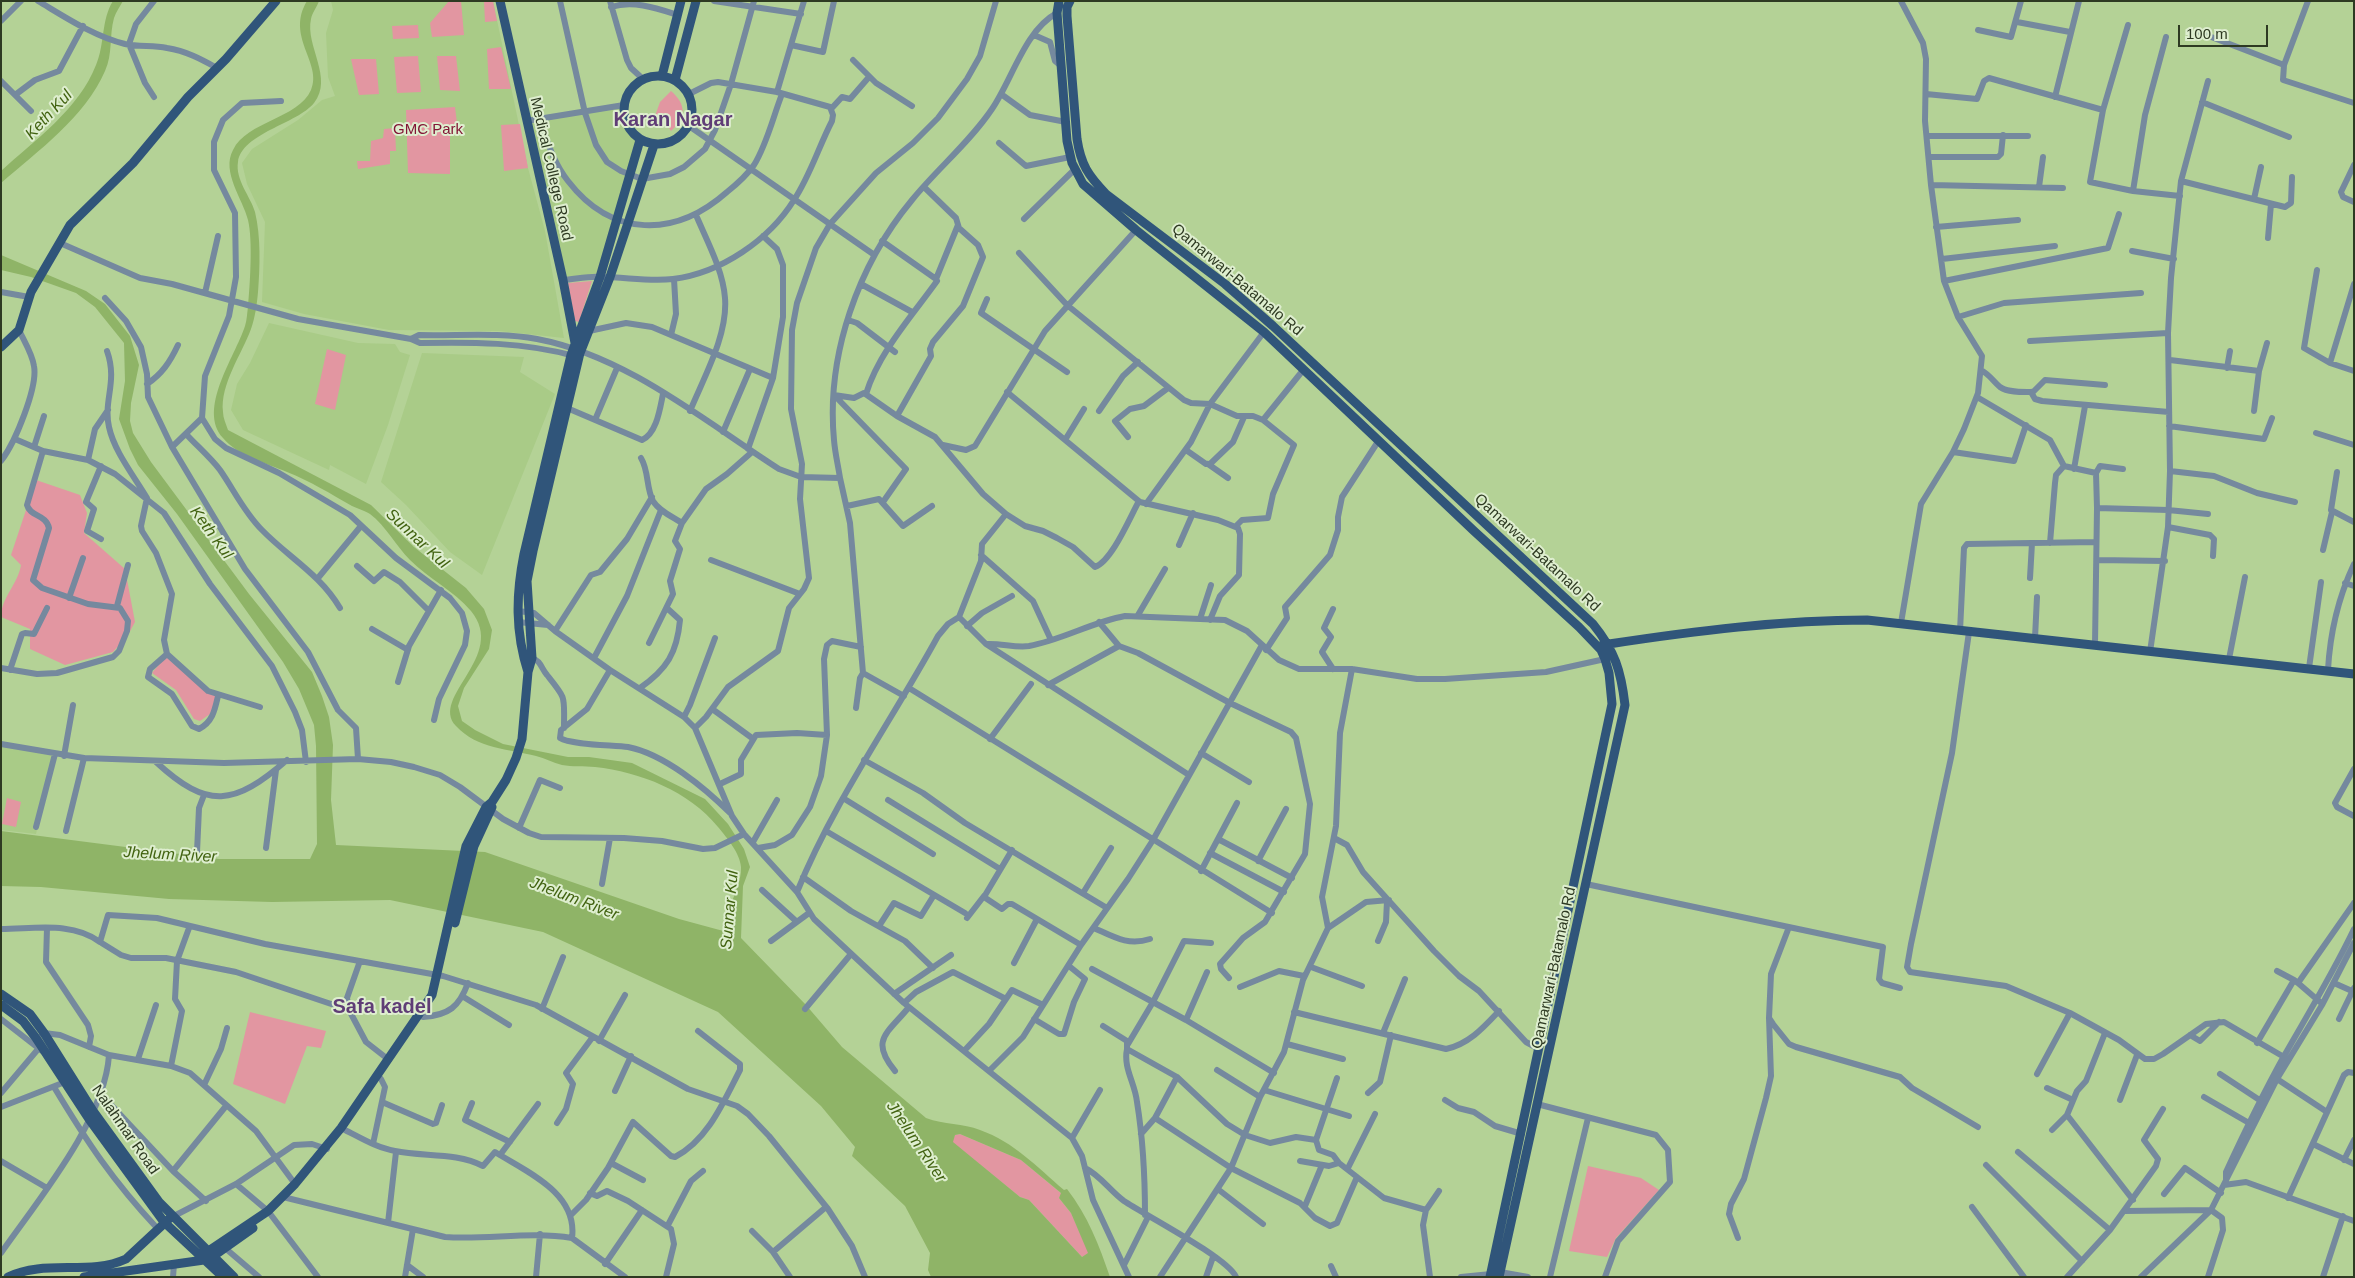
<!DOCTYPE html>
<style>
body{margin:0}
#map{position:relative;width:2355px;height:1278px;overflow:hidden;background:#b4d296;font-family:Arial,sans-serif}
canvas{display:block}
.frame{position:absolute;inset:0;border:2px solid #2e3a22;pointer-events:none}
.scale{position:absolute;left:2178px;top:25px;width:90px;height:22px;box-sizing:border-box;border:2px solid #2e3a22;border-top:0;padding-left:6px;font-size:15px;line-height:18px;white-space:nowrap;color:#2e3a22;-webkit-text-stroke:4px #deeecf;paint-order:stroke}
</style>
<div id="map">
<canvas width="2355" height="1278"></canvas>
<div class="frame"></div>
<div class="scale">100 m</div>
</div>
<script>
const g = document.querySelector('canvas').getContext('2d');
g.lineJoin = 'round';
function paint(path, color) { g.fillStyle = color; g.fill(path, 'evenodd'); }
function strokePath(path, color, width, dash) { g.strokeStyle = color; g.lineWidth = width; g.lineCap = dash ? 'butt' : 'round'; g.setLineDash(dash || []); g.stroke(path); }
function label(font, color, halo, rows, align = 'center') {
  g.font = font + ' Arial,sans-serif'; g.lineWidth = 4; g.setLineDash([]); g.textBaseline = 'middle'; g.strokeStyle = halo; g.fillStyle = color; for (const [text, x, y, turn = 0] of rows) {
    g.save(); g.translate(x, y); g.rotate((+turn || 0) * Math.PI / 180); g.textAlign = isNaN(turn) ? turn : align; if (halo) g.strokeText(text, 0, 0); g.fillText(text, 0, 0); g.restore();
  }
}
const built = new Path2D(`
 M331,1H493L528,168L545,231L564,338L499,331L389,330L304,314L262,302L265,222L247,184L242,163L252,149L298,120L322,100L335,96L328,77L326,33L333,10Z
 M624,105L628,127L640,140L600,277L563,280L526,121Z
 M269,323L358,343L395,344L400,352L410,355L388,425L366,484L330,465L329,470L243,430L231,410L237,384L250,363Z
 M422,353L524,357L520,372L555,394L482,575L450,552L406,505L381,482Z
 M1,746L53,755L36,834L1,830Z`);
const green = new Path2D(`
 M449,1H461L464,35L432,37L430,23Z
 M484,1H493L497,21L485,22Z
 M418,25L419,38L393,39L392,26Z
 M501,47L511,89H489L487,49Z
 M418,56L421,92L397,93L394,57Z
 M437,56H456L460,91L440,90Z
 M351,59H376L379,94L359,95Z
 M671,91C687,105 686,118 671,131L665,122L655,116L660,102Z
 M455,107L458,131L450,132V174L408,173L406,110Z
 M520,124L528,168L504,171L501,125Z
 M395,128L396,151H390V164L358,169L357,161H370L371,141L383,138L384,129Z
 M592,281L579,322L575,321L568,283Z
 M327,349L346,355L335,410L315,404Z
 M36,480L80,495L87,513L84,533L125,569L135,622L128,635L113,652L65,665L30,649V629L1,617C1,598 18,584 21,565L11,555Z
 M167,655L217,697L210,714L200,721L194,719L176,690L152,673Z
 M7,798L21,802L16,827L2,824Z
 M250,1012L326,1031L321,1048L307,1046L285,1104L233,1084Z
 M960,1134L1021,1160L1062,1194L1059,1198L1071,1213L1089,1253L1082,1257L1029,1200L1020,1197L952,1142L955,1135Z
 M1588,1166L1641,1178L1659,1190L1616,1238L1607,1257L1569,1251Z`);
const water = new Path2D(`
 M113,1H123C120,6 116,12 114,18C109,36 113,54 105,71C85,117 38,151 1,183V171C35,140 79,109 96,65C105,44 101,20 113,1Z
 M307,1H319C317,7 312,13 311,19C305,46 334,78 314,103C297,124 242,133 238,162C235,180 251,197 255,212C261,237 260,267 258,292C257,304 255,318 251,329C242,354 220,384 223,412C223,418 226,424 228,430L371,505L414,547L466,588L484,609L492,630L489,649L464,688L458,706L462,721L475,730L503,744L568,757H589L632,763L705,799L728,824L744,849L750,867L743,886L741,938L806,1005L842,1047L926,1118C944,1125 963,1123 980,1130C1014,1142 1037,1167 1064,1190L1067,1189C1088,1216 1099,1245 1110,1277H931L928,1270L930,1253L905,1206L852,1156L855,1147L821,1106L718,1012L543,932L390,900L272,902L169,899L41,887L1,886V831L219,859H310L317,844L316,746L314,725L299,689L283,662L177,514L138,465L130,449L119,419L125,381L124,343L95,307L76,293L31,277L1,270V255L86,291L105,304L130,336L139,365L131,403L130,421L133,433L151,462L249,594L312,672L322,696L329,717L333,745L331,800L336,845L485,852L679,919L727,932C727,926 728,919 729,912C732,898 742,881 741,867C740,853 727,838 718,827C689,791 640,772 595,767C584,766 572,767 562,765C553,763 545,758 536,756C509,749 477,749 456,726C429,697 508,656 471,611C453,590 429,579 410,560C396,546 386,526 370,514C366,511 358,509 352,506C331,494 310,481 287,472C266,463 238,456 223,438C197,409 235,357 245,326C247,320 247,313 248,307C250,284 253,241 248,220C243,199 221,172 233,150C247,121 298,119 311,90C323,63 285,37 307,1ZM960,1134L1021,1160L1061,1193L1059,1198L1071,1213L1088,1253L1082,1257L1029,1200L1020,1197L953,1142L955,1135Z`);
const minor = new Path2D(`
 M38,1C65,17 95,37 125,44C140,47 153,45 167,48C186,51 201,59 217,68
 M154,1L136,24L129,44L145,83L154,97
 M560,1L585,113L596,145L607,162L621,171L642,179L670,174L684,167L705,149L715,130L731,84L754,1
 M610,1L627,60L631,68L643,79
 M714,1L801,14
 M1901,1L1923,43L1926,59L1925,121L1931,185L1944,281L1958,317L1982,356L1978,393L1964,429L1953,452L1921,504L1901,623
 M2308,1L2284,65L2283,80L2354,103
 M611,7C633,0 656,8 678,15
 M1,21L21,1
 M2017,22L2070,32
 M2128,25L2103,110L2090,182L2133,191L2180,196
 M1978,30L2011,37L2021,1
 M2201,33L2284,65
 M1034,35L1050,42L1055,61L1061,66
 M791,45L823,52L834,1
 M853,60L876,83L912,106
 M1,81L31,111
 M777,92L804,1
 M1001,94L1030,115L1066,122
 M1926,94L1977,99L1984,81L1989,78L2103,110
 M15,95L35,80L59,71L83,26
 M2055,97L2079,1
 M281,101L242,103L223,120L214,142V170L235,213L236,277L229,316L205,376L202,418L215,439L226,448L279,473L350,515L396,558L450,598L462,613L467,631L465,645L439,699L434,720
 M2202,102L2289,137
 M831,109L842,97L850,99L869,77
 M539,119C547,140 553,162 568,181C612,238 675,238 727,192C737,184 747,175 754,165C767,144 773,117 782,94
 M526,121L624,105
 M689,126L873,254
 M1927,136H2028
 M999,143L1026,166L1070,157
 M1929,157H1998L2001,154L2003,135
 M2354,165L2341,192L2343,197L2354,202
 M2181,181L2285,207L2291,203L2292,177
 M1931,185L2063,188
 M2039,187L2043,157
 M2133,191L2145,115L2166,37
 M2254,199L2261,167
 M1024,219L1075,169
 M1936,227L2018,220
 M2268,238L2271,204
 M882,241L936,279L958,225
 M60,243L140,278L172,284L298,319L411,339L420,343C472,342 524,342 574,356
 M2132,251L2174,259
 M1019,253L1067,305L1184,400L1191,403L1210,404L1237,416H1253L1263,420L1304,369
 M1942,259L2055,246
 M2317,270L2304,348L2330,363L2354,371
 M563,280C576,279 589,276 601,277C625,277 650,282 673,279C721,273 769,240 794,200C810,176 819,146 832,121L833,115L830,107L777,92L718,82L711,83L689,94
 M1944,281L2108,248L2119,214
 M861,284L912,312
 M1,292L29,297
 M205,293L218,236
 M105,298L126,321L141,347L147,374L148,397L172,447L245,569L308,652L338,710L356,728L358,759
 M987,299L981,313L1067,372
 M1958,317L2004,303L2141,293
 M848,320L857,323L895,352
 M589,331L626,323L652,327L773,378
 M671,335L676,314L674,279
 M411,339L419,335C458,336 499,332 537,339C627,356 704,421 779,469L801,477L840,478L850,523L863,673L904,696
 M2030,341L2168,333
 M107,351C118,382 103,400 109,427C114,451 134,476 147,498L141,526L142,531L156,553L172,594L164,640L167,654L208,691L260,707
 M2170,360L2259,371L2267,343
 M2330,363L2354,284
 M2227,368L2230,351
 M1981,370C1990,375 1993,381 2000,387C2008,393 2024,392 2033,392L2045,380L2105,385
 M147,384C162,374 170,362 178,345
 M1007,392L1140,502L1218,520L1238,528L1240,534L1239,575L1220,596L1210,620
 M2031,392L2035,399L2042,401L2169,412
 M866,394C879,352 912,316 937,281
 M834,395L854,398L864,393L897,416L935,437L983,494L1006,514L1025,526L1043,531L1057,538L1073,547L1095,567C1112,561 1130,517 1139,501
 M835,396L906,469L883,502
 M1977,397L2050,440L2064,466L2096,473
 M567,408L642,440C657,433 660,408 663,394
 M690,411C704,377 728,335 725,298C723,270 707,241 696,215
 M1099,411L1123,376L1138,362
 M2254,411L2259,371
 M897,416L931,356L930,349L933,342L963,306L983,257L978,245L959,228L956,218L924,187
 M595,420L617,368
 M2169,426L2264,439L2272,418
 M723,432L750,369
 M2316,433L2354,445
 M186,434C197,446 210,457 220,470C234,490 244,512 262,530C288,557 320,574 340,608
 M1128,437L1115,421L1130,409L1144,406L1168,388
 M15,439L43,451L88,460L115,474L164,513L210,584L272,666L295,712L302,730L306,762
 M1065,440L1084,409
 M943,445L966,450L975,446L1045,331L1136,230
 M34,447L44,416
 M172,447L202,418
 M748,449L773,378L783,317V265L777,249L763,236
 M1186,450L1206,464H1210L1233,442L1244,417
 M1953,452L2014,461L2026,425
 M641,458C649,471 646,488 653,501C659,511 673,517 682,523
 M88,460L95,429L108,410
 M1,461C15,443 38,387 34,366C32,353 24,341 19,330
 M1208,464L1228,478
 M101,466L86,502L94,509L87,531L101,539
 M2074,469L2085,406
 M2170,471L2214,476L2257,493L2295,502
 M2337,472L2331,510L2354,522
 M840,478C838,465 835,453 834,440C826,355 858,265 912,200C938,168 969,143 992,109C1012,80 1025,30 1057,13
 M1146,504L1191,442L1210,404L1264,332
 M847,506L879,499L903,526L932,506
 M2097,508L2168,510L2208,514
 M1236,526L1242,520L1268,518L1273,494L1294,445L1263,420
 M2168,527L2210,535L2214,539L2213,556
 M2050,543L2055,483L2056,475L2064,466
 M1179,545L1193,513
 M2323,550L2332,512
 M981,555L1033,601L1051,640
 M711,560L800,594
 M2097,560L2165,561
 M357,566L374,581L384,572L400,582L428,610
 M318,578L361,526
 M2030,578L2032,543
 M2345,583L2354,586
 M69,598L83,558
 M117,606L128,565
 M518,611L534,613L555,631L610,670L684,717L695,728L732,816L744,834L797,892L814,919L904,1003L1072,1138L1082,1156L1093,1200L1129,1277
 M1138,615L1165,569
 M959,617L981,561L982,544L1006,514
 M1200,619L1211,585
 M518,622L548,625
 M1099,622L1119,646L1138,653L1230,703L1291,732L1296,738L1310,804L1305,854L1265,922L1243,938L1220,964L1221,969L1229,978
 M967,626L982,613L1012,596
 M372,629L408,650
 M555,631L591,575L600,572L627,539L652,497
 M1960,631L1964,548L1967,544L2096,542
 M1969,632L1952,753L1911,944L1907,967L1910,972L2006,986L2070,1013L2119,1040L2145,1059H2154L2163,1054L2206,1024L2224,1022L2284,1057
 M2035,638L2037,597
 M649,643L673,594L670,581L680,549L675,541L682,523L706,489L727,474L752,452
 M986,644L1189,775
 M2095,644L2097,508L2096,473L2100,466L2123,469
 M1266,650L1287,618L1285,607L1330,555L1338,530V517L1342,497L1379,440
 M2150,652L2168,527L2170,471L2168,333L2171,278L2181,181L2208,81
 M167,654L150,669L148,677L172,694L192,726L199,729C213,722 215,709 218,696
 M532,658C541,661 541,668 547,675C567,700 564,695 564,728
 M594,658L627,596L661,510
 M2229,659L2245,577
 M1,668L37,674L57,673L113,657L119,651L127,631L128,621L120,608L88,604L42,588L33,580L49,528C46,514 30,517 27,505L43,451
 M2309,668L2321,582
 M1333,669L1322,652L1331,637L1324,628L1333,609
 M10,670L22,634L25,633L34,634L47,608
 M610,670L587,709L561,730L560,738C571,745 613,745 628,747C664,754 705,788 730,813
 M2328,670C2330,633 2338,598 2354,564
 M398,682L409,646L441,590
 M1048,685L1119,646
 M640,688C667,669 677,653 680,620L668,609
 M909,688L1272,913
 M856,708L860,678L863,673
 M715,711L752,738
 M684,717L690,705L715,638
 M695,728L706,717L728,687L778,651L789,608L804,589L809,578L800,499L802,464L791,409L792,330L797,303L816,248L830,224L876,173L913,143L938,118L967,79L980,56L996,1
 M990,739L1031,684
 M1,744L84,758L224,763L358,759L391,762L414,767L440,775L460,787L503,819L529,833L541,837L624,838L662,841L703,849L715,848L744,834
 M1201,753L1249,782
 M64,756L73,705
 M864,760L923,793L965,823L1107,908
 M156,762C208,810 234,806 287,760
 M2354,769L2335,803L2337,807L2354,816
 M720,784L741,774V760L756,735L797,733L827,735
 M843,798L933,854
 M888,800L1000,869
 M36,827L55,754
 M519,828L540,780L560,788
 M66,831L84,758
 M826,831L965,913
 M1334,838L1347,845L1363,872L1434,951L1459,976L1479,991L1526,1042L1539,1049
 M1218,839L1292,878
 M753,842L777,800
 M266,848L276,770
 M758,848L775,845L792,835L810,807L821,776L827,735L824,659L827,645L832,641L861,647
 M1012,850L984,897L1002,909L1008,904H1012L1081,945
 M197,852L199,808L204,795
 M1210,853L1284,892
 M1258,861L1286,809
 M1201,871L1237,803
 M803,877L851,911L905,941L933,968
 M602,884L610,838
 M1586,884L1883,947L1879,979L1882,983L1900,988
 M762,890L797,922
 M797,892C834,801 891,722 938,636L948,624L959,617L986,644C1001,643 1015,648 1029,646C1062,640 1092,622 1125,616L1225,620L1247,631L1279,660L1299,669H1352L1417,679H1445L1546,672L1605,659
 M1083,893L1111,848
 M967,918L984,896
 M879,926L894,903L921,916L934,895
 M1789,927L1771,974L1769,1018L1773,1024L1789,1044L1796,1047L1900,1077L1912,1088L1978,1127
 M47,928L46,962L88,1025L91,1036L89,1047
 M1094,928C1114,937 1128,946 1150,939
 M1328,928L1366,902L1389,900
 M1,929C34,929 72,921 100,942L108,915L157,918L265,944L443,976L536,1005L688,1089L737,1106L748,1114L769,1136L828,1209L852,1246L865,1277
 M771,941L809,913
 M1378,941L1386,922L1387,901
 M100,942L121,955L131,958H166L236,972L349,1010
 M360,961L347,998L349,1010L366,1042L389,1060
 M1014,963L1037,919
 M1311,967L1362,986
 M1092,969L1186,1020L1274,1073
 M2277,971L2294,980
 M2298,983L2320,1002
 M2334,983L2352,991
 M1240,987L1279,971L1304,976
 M894,994L951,955
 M462,996L509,1025
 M904,1003L916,992L953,972L1006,999
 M542,1009L563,957
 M805,1009L851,954
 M1294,1012L1446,1049C1469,1044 1484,1027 1499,1011
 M423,1017C449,1015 459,1007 468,983
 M1,1019L42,1051
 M1034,1019L1059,1034H1064L1074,1002L1085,979L1069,966
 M2339,1019L2354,988
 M1186,1020L1207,972
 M1103,1026L1127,1041V1049L1177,1077L1227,1124L1245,1135L1270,1143L1296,1137L1316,1140L1319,1150L1333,1155L1339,1163L1384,1198L1426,1210
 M1383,1033L1405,979
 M42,1034L44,1033L60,1035L109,1055L171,1066L190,1073L256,1131L295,1184
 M2190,1035L2200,1041L2219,1022
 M599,1041L625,995
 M2257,1043L2294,980L2298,983L2354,903
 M1128,1044L1153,1002L1184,941L1211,943
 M1287,1044L1343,1059
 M1127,1049C1123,1068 1135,1083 1137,1102C1143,1139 1145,1177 1145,1215
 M964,1051L989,1024L1012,990L1043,1005
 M138,1059L156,1005
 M171,1066L182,1011L175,999L177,961L189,928
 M990,1070L1023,1037L1081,945L1128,879L1153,840L1262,645
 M1217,1070L1260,1097
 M895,1071C869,1040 888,1033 909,1007
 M2037,1074L2070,1013
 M2220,1074L2261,1101
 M1177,1077L1155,1118L1231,1168L1300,1203L1315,1218L1330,1226L1337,1223L1357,1177
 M2277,1079L2327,1112
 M204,1085L221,1049L227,1028
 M54,1087C87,1142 113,1181 157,1228
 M2047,1088L2073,1100
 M1264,1090L1349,1116
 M615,1091L631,1056
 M1,1093L39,1048
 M1368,1093L1380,1082L1391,1035
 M101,1094L173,1171L206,1201
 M2204,1097L2249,1123
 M1445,1100L1458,1108L1474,1112L1495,1126L1522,1134
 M2120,1100L2137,1055
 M382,1102L433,1124L436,1123L442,1105
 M472,1103L465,1120L510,1142
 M1537,1104L1656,1135L1668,1150L1670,1182L1618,1241L1605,1277
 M1,1107L65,1082
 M2067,1115L2133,1200
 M557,1123L566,1109L573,1084L566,1073L592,1038
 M345,1130C361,1138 377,1148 395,1151C424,1157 456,1152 483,1166L495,1152C527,1172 578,1193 572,1238L625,1277
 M2052,1130L2067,1115L2077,1091L2086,1081L2105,1033
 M1141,1134L1155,1118
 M1072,1138L1100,1090
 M1316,1140L1337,1078
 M373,1144L385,1087L381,1079
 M2313,1144L2354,1164
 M2018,1152L2110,1230
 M500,1155L538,1104
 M2344,1160L2354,1140
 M1,1161L47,1188
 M1300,1161L1329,1166L1339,1163
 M611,1163L643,1180
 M1986,1165L2082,1261
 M1085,1168C1100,1175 1110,1191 1124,1201C1145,1215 1228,1258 1236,1277
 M1348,1168L1375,1114
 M173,1171L226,1106
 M2226,1181V1172C2244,1133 2263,1094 2284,1056C2308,1014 2333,973 2354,929
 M236,1184L268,1211L318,1277
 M2224,1185L2246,1182L2354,1221
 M1219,1190L1263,1224
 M590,1193L597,1196L607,1191L628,1201L671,1229L674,1244L666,1277
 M2164,1194L2185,1168L2221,1193
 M283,1197L445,1237C488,1240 530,1231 572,1238
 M2288,1198L2344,1075L2348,1072L2354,1073
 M1305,1206L1322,1165
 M1972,1207L2024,1277
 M2124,1211L2211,1210L2222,1218L2223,1230L2208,1277
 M571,1215L586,1200L608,1168L633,1122L671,1156L675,1157C708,1140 724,1101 740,1070V1064L698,1031
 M172,1217L236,1184L294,1145L312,1144L327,1149
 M388,1223L396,1152
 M668,1225L691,1181L703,1171
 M752,1231L773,1252
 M1738,1238L1729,1214L1731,1204L1744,1179L1766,1098L1771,1076L1769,1018
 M225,1248L259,1277
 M1,1253C38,1200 105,1120 109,1055
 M605,1264L642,1210
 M407,1265L423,1277
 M1124,1265L1148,1217
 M1331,1266L1336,1277
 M1500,1272L1528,1277
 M173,1277L174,1264
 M405,1277L413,1229
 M536,1277L540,1234
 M790,1277L773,1252L826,1207
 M1160,1277L1231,1168L1260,1097L1284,1052L1303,980L1328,928L1322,897L1336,826L1340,733L1352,669
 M1206,1277L1213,1257
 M1430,1277L1423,1225L1426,1210L1439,1191
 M1461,1277L1491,1274
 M1550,1277L1588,1118
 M2067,1277L2110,1230L2156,1166L2158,1159L2144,1140L2163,1109
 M2141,1277L2211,1210L2277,1079L2322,1005L2354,943
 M2323,1277L2343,1216`);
const major = new Path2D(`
 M500,1L563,280L575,343
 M1059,1L1057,13L1067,141L1072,163L1083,184L1136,230L1264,332L1474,531L1579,627L1601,650L1605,659L1609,673L1612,704L1490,1277
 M1070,1L1067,7V16L1077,139C1081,165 1088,175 1106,194L1225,284L1273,326L1593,624C1615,651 1621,671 1625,705L1499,1277
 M624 110a34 34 0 1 1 68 0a34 34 0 1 1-68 0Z
 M662,76L681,1
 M675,80L696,1
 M1,347L19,330L31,292L70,225L133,163L188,97L226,59L276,1
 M1604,641L1609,644C1694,631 1782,620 1867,620L2354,674
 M528,672C515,632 516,594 524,554L571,355L600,277L640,140
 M455,923L474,846L492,807
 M1,994L30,1014L44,1033L93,1111L159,1202L234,1277
 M1,1005L23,1021L36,1038L89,1119L164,1222L223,1277
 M207,1252L268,1211L295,1184L341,1128L432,995L466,846L486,807L492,802L506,780L516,758L522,739L528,672L532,658L527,581L533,551L580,353L610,277L654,145
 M212,1257L253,1228
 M8,1277C45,1259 89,1276 126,1259L169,1219
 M84,1277L204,1260`);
const parkNames = [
 ["GMC Park",428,130]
];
const streetNames = [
 ["Medical College Road",551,169,77],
 ["Qamarwari-Batamalo Rd",1237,280,40],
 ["Qamarwari-Batamalo Rd",1537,553,43],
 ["Qamarwari-Batamalo Rd",1554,968,-78],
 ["Nalahmar Road",125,1130,55]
];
const waterNames = [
 ["Keth Kul",49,115,-47],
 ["Keth Kul",211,533,54],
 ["Sunnar Kul",417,539,43],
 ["Jhelum River",170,855,3],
 ["Jhelum River",574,899,21],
 ["Sunnar Kul",730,910,-85],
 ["Jhelum River",916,1142,56]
];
const districtNames = [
 ["Karan Nagar",673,120],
 ["Safa kadel",382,1007]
];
paint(built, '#a9cb87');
paint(green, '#e296a1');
paint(water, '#8fb467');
strokePath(minor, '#75899e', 6);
strokePath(major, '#30557a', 9);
label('15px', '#821636', '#deeecf', parkNames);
label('15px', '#2e3a22', '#deeecf', streetNames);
label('italic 16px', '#426311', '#deeecf', waterNames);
label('bold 20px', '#5f3d76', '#deeecf', districtNames);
</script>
